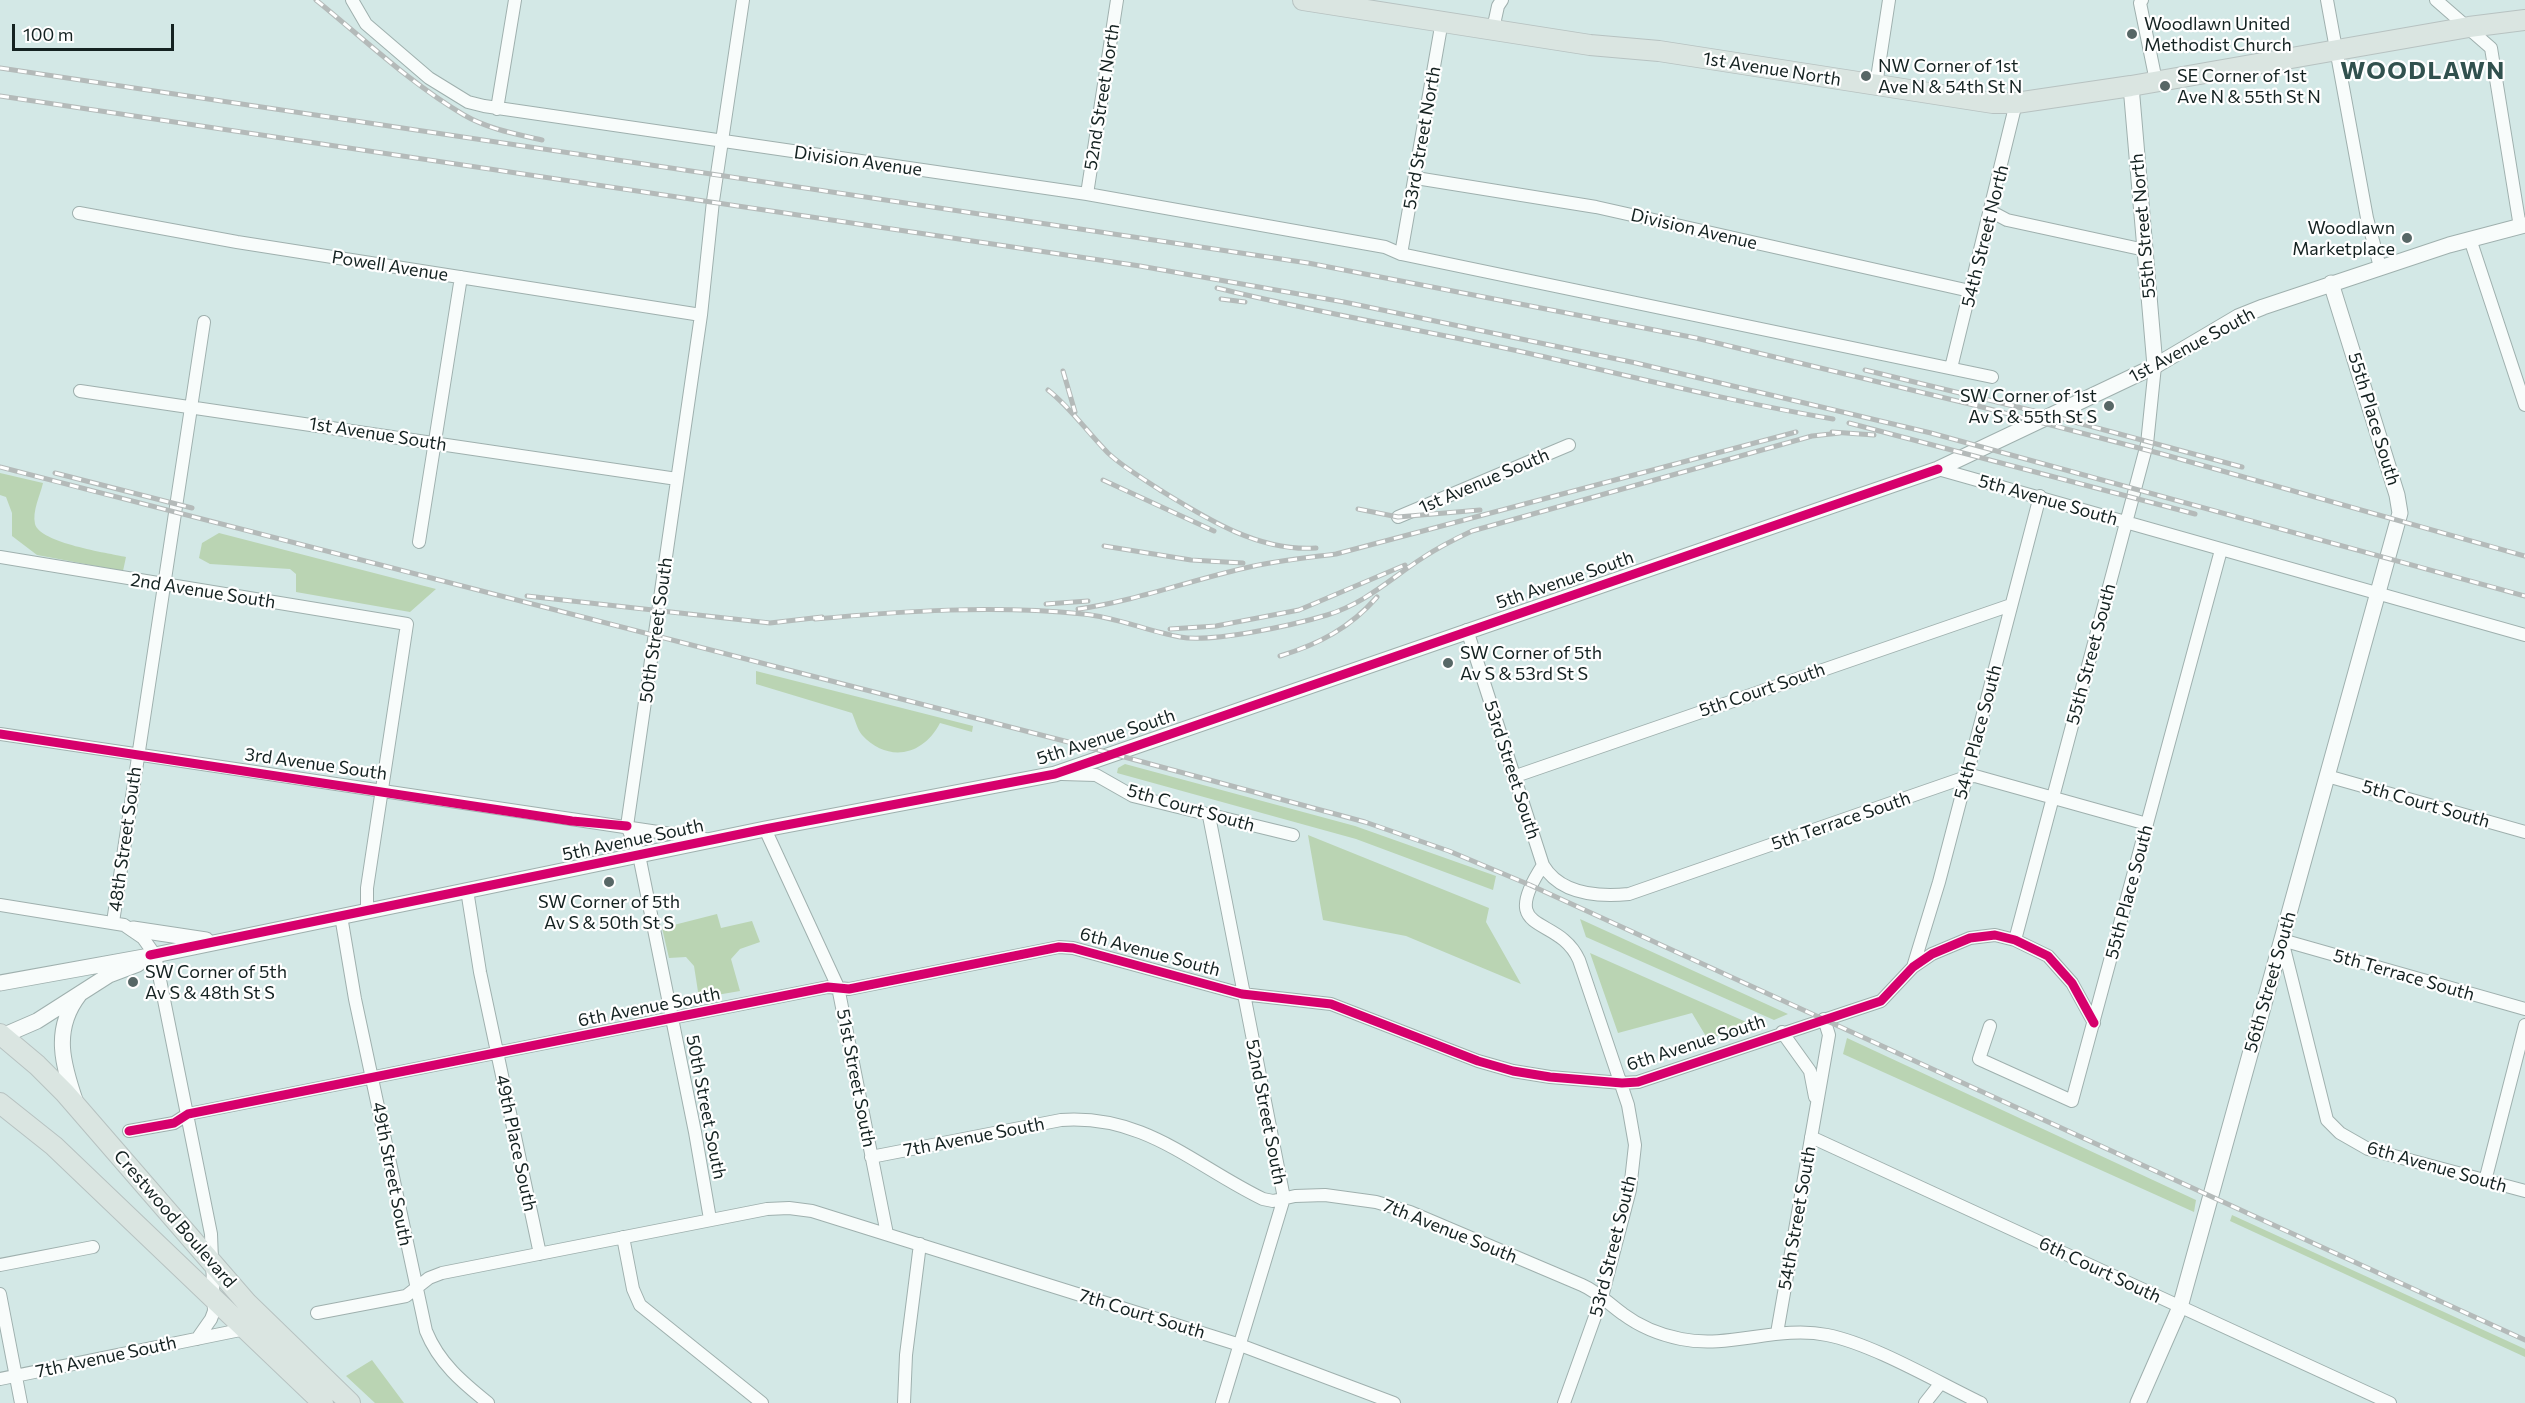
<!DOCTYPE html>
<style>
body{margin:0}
#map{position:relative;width:2525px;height:1403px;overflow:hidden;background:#d3e8e6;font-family:Commissioner,sans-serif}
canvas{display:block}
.scale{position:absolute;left:12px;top:24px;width:162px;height:27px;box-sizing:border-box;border:3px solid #142221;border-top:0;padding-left:8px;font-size:18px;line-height:21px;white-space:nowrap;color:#142221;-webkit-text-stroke:4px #fff;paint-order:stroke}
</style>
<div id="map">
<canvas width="2525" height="1403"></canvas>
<div class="scale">100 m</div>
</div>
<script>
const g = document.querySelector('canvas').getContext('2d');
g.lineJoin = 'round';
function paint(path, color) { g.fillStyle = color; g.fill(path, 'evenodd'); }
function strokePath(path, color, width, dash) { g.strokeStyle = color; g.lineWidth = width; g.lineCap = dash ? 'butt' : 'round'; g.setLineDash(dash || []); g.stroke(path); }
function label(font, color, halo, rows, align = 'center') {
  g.font = font + ' Commissioner,sans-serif'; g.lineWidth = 4.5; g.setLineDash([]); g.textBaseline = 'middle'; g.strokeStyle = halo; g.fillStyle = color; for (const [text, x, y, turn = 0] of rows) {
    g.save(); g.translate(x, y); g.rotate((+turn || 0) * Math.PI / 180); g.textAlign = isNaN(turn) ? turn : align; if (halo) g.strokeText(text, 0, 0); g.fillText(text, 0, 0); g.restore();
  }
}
const green = new Path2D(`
 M0,473L43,483C40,496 32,511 35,524C40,543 108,553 126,557L123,571L37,555L12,536V513L6,497L0,495Z
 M219,533L436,589L410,612L296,592V574L290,569L210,564L199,558L202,543Z
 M756,671L973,726L972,732L940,723C923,756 888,763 862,735C857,729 855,719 852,713L756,684Z
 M1125,764L1355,826L1496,876L1493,890L1356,839L1117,773L1118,768Z
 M1308,835L1489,908L1486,922L1521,984L1406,936L1323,920Z
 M717,914L721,928L752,921L760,942L740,949L731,959L740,991L699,998L694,966L686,957L669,958L662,928Z
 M1580,919L1788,1014L1774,1020L1586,937Z
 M1590,953L1753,1025L1748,1030L1707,1038L1692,1013L1618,1033Z
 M1847,1038L2196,1200L2194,1212L1843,1054Z
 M2232,1215L2525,1349V1357L2230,1221Z
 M372,1360L404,1403H375L346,1376Z`);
const minor = new Path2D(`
 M352,0L366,24L429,78L468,102L484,106L1087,194L1385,247L1401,254L1992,377
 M2142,0L2140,3L2156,81
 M2327,0L2367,218L2380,267
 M2436,0L2491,48L2520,227
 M1493,29L1498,6L1502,0
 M1876,85L1889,0
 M497,109L515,0
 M1416,178L1596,207L1970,291
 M1087,194L1117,0
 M1990,211L2007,220L2145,250
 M79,213L237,242L701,315
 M2470,239L2525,405
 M1401,254L1442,21
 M1951,368L2016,103
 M80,391L677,479
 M1938,469L2525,635
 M1398,517L1569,445
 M419,542L461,277
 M0,557L407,624L367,888V911
 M1467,630L1543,865C1496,937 1558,913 1579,960L1628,1105L1635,1145L1630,1190L1602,1297L1564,1403
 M0,734L705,839
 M1062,774L1096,775L1133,796L1293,835
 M2327,776L2525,832
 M1513,777L2011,605
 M1209,816L1284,1198L1222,1403
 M765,829L838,987L887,1234
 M1543,865C1560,894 1598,897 1629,894L1966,777L1975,776L2147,824
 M467,890L480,972L540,1254
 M0,905L124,925L143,938L155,955L211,1234L214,1311L211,1319L197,1339
 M341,916L355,999L426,1331C439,1363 462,1382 488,1403
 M113,922L204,322
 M2015,940L2147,444L2155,366
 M2282,940L2327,1120L2340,1133L2368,1149L2525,1191
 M2282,940L2525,1009
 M1913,967L1939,882L2040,496
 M1990,1026L1979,1059L2072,1101L2221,550
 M1782,1032L1810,1071L1815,1097
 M129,1131L174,1123L188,1114L828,987L849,989L1059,947L1073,948L1242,994L1331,1004L1478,1061L1513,1071L1550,1077L1622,1083L1638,1082L1881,1001L1913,967L1932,954L1970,938L1995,935L2015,940L2048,956L2072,983L2094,1023
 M1811,1137L2390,1403
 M871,1157L1061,1120C1145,1114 1193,1165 1263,1199L1273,1201L1295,1196L1325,1195L1376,1202L1410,1212L1582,1285C1598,1292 1609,1304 1623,1314C1639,1326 1661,1335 1681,1339C1730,1349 1778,1325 1827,1335C1873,1344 1937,1382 1981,1403
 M2485,1181L2525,1025
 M710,1219L695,1132L639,855L627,826L701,315L713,201L743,0
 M623,1237L633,1289L640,1305L762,1403
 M0,1265L93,1247
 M0,1294L21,1403
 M317,1313L406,1296L429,1278L442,1273L767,1209L789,1208L812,1211L1240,1345L1394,1403
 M1777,1333L1829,1035L1824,1019
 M0,1379L245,1329
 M904,1403L906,1355L920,1244
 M1925,1403L1940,1384`);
const tertiary = new Path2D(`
 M2131,86L2155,366
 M133,929L206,940
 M0,983L155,955L765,829L1055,774L1938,469L2155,366L2238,317L2263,307L2449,245L2525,225
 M0,1037L37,1021L109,975L138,964
 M76,1103C63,1065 52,1030 79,995
 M2138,1403L2180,1307L2400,513L2397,495L2331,283`);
const primary = new Path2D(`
 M1303,0L1590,45L1659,51L1993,103H2016L2131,86L2469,27L2525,20
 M0,1034L37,1065L65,1093L247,1303L350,1403
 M0,1103L54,1146L323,1403`);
const rail = new Path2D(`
 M316,0C364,39 411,84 464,115C488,129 516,134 542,140
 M0,68L1308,263L1696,338L1978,406L2162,454L2525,556
 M0,96L1140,266L1344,302L1636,363L1931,433L2525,596
 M1217,288C1322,314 1430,331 1536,355C1635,377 1733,402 1833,419
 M1221,299L1245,302
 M1865,370L2034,411L2242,467
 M1063,371L1075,412
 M1048,390C1071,408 1087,432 1108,453C1123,467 1142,478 1160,490C1207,519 1259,552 1316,548
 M1849,423L2195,514
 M1832,432L1874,435
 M0,467L1080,745L1365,822L1449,851L1530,885L2525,1340
 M55,473L192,508
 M1103,480L1214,531
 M1358,509L1398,517L1480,510
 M1104,546L1191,560L1243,563
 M527,596L770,623L822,617
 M1046,604L1088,601
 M1078,609C1135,601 1188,581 1245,568C1275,561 1305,558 1336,554L1796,432
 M815,619C904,611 993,605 1083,614C1116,617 1147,631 1180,637C1212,643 1294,625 1327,615C1366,603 1391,578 1424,557C1439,547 1455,539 1472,531L1812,436L1840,433
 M1170,629L1216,626L1299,610L1405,565
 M1280,656C1319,644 1350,628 1377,597`);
const cycleway = new Path2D(`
 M0,734L572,821L627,826
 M150,955L765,829L1055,774L1938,469
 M129,1131L174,1123L188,1114L828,987L849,989L1059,947L1073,948L1242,994L1331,1004L1478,1061L1513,1071L1550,1077L1622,1083L1638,1082L1881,1001L1913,967L1932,954L1970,938L1995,935L2015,940L2048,956L2072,983L2094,1023`);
const markers = [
 [2132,34,6,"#576766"],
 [1866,76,6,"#576766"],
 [2165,86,6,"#576766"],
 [2407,238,6,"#576766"],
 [2109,406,6,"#576766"],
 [1448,663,6,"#576766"],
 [609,882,6,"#576766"],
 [133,982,6,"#576766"]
];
const poiNames = [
 ["Woodlawn United",2144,24],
 ["Methodist Church",2144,45],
 ["NW Corner of 1st",1878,66],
 ["Ave N & 54th St N",1878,87],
 ["SE Corner of 1st",2177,76],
 ["Ave N & 55th St N",2177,97],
 ["Woodlawn",2395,228,"right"],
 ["Marketplace",2395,249,"right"],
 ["SW Corner of 1st",2097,396,"right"],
 ["Av S & 55th St S",2097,417,"right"],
 ["SW Corner of 5th",1460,653],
 ["Av S & 53rd St S",1460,674],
 ["SW Corner of 5th",609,902,"center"],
 ["Av S & 50th St S",609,923,"center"],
 ["SW Corner of 5th",145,972],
 ["Av S & 48th St S",145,993]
];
const streetNames = [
 ["1st Avenue North",1772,69,9],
 ["52nd Street North",1102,97,-81],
 ["53rd Street North",1422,138,-80],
 ["Division Avenue",858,161,8],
 ["55th Street North",2143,226,-95],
 ["Division Avenue",1694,229,13],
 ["54th Street North",1985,236,-76],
 ["Powell Avenue",390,266,9],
 ["1st Avenue South",2192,345,-28],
 ["55th Place South",2374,419,73],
 ["1st Avenue South",378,434,9],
 ["1st Avenue South",1484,481,-23],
 ["5th Avenue South",2048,500,16],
 ["5th Avenue South",1565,580,-19],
 ["2nd Avenue South",203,591,9],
 ["50th Street South",656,630,-82],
 ["55th Street South",2091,654,-75],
 ["5th Court South",1762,690,-19],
 ["54th Place South",1978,732,-75],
 ["5th Avenue South",1106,737,-18],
 ["3rd Avenue South",316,764,8],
 ["53rd Street South",1512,770,72],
 ["5th Court South",2426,804,16],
 ["5th Court South",1191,808,16],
 ["5th Terrace South",1841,821,-19],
 ["48th Street South",125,839,-82],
 ["5th Avenue South",633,840,-12],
 ["55th Place South",2129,892,-75],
 ["6th Avenue South",1150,952,15],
 ["5th Terrace South",2404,975,16],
 ["56th Street South",2270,982,-74],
 ["6th Avenue South",649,1007,-11],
 ["6th Avenue South",1696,1043,-18],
 ["51st Street South",856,1078,79],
 ["50th Street South",706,1107,79],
 ["52nd Street South",1266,1112,79],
 ["7th Avenue South",974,1137,-11],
 ["49th Place South",516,1143,78],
 ["6th Avenue South",2437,1167,16],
 ["49th Street South",392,1174,79],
 ["54th Street South",1797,1218,-80],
 ["Crestwood Boulevard",175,1219,49],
 ["7th Avenue South",1450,1231,22],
 ["53rd Street South",1613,1246,-76],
 ["6th Court South",2100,1270,25],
 ["7th Court South",1142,1314,17],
 ["7th Avenue South",106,1357,-12]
];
const districtNames = [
 ["WOODLAWN",2423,71]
];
paint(green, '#bad4b3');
strokePath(minor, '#9fb0ae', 14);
strokePath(tertiary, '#9fb0ae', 17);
strokePath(primary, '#b7c2c1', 22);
strokePath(minor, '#f8fcfb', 12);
strokePath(tertiary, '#f8fcfb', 15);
strokePath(primary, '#dae5e1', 20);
strokePath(rail, '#b4bab9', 5);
strokePath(rail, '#fff', 3, [9]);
strokePath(cycleway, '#d6006c', 9);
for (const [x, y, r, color] of markers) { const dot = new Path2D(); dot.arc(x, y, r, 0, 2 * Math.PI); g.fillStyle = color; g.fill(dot); strokePath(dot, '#fff', 2); }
label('18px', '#142221', '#fff', poiNames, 'left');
label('18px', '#142221', '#fff', streetNames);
g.letterSpacing = '1.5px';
label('bold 24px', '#31514e', '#fff', districtNames);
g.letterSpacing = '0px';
</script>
